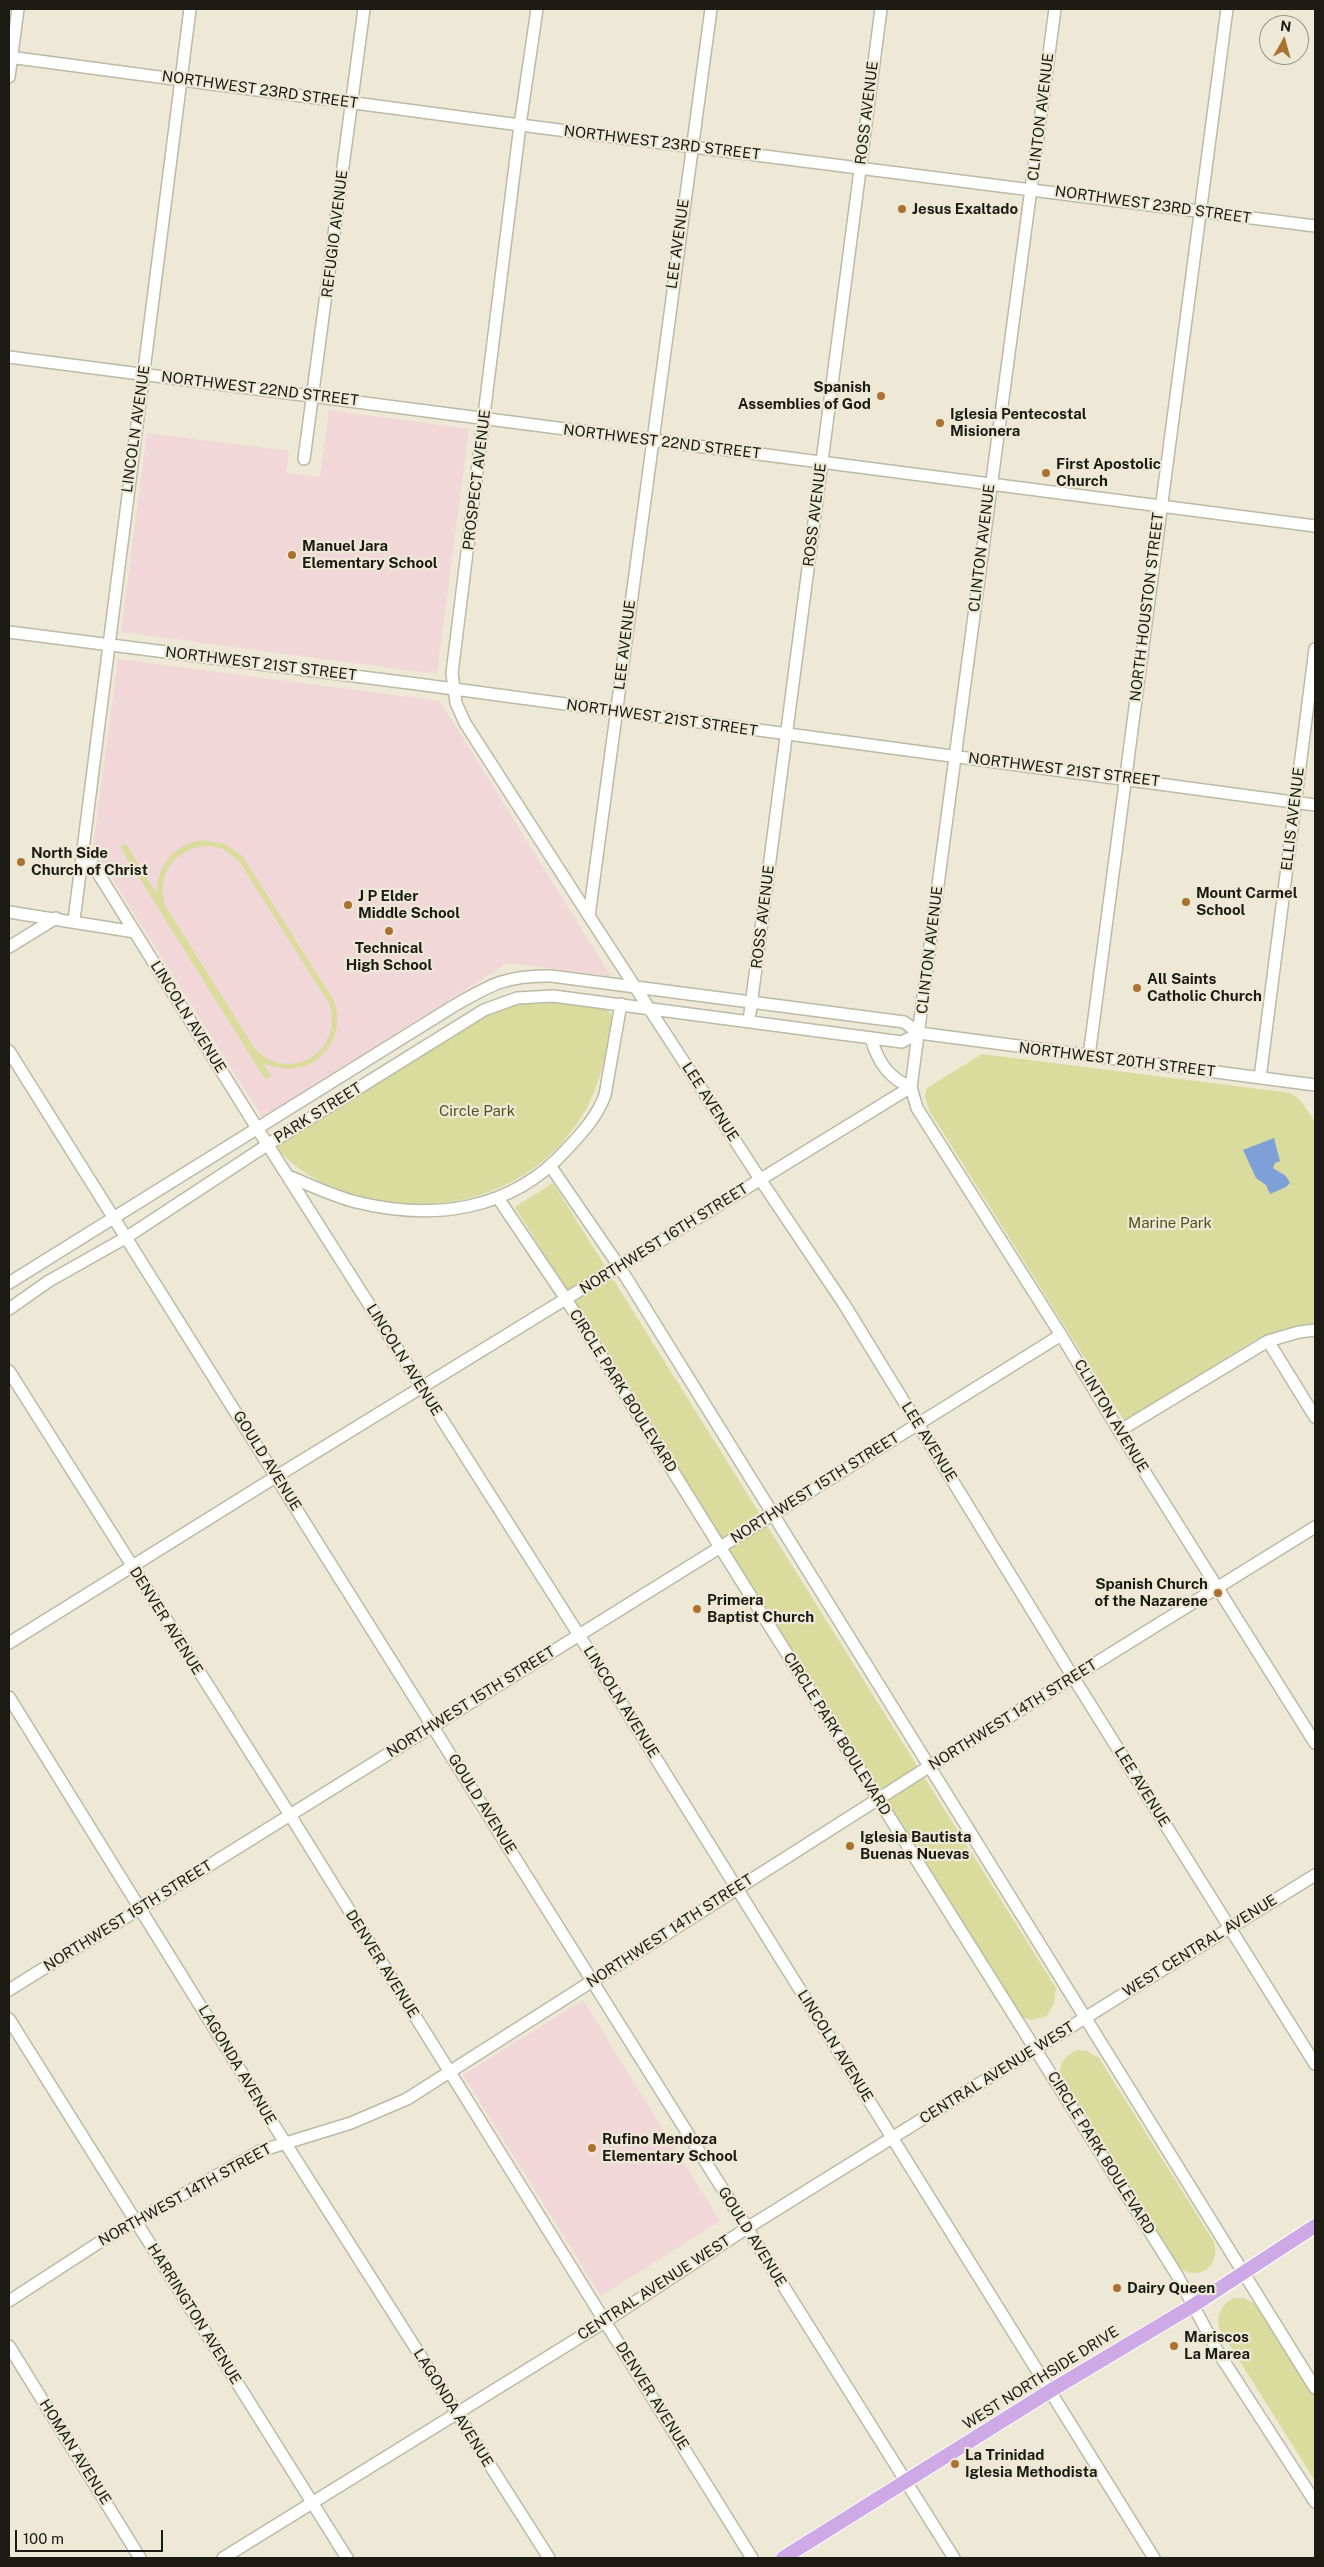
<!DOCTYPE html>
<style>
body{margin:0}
#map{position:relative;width:1324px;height:2567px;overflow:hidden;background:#ede9d6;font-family:"Public Sans",sans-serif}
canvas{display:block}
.frame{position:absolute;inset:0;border:10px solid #1b1a13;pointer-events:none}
.north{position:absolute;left:1259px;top:15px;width:50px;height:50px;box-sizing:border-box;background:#ede9d6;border:1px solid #999688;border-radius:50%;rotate:7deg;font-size:14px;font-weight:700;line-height:20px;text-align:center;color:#1b1a13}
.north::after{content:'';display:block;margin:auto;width:18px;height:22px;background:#aa7130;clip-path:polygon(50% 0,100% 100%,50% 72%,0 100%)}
.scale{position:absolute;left:15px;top:2530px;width:148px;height:22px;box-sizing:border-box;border:2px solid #1b1a13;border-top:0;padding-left:6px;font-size:15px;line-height:18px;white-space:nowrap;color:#1b1a13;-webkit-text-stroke:4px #ede9d6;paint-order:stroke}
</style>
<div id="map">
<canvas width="1324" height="2567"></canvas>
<div class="frame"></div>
<div class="north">N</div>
<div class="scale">100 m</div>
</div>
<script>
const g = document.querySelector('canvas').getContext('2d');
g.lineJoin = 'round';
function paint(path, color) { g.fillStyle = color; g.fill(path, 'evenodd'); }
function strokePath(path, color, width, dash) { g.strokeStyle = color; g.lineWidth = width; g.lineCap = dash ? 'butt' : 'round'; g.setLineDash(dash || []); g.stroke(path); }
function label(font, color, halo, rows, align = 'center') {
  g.font = font + ' "Public Sans",sans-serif'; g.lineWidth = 4.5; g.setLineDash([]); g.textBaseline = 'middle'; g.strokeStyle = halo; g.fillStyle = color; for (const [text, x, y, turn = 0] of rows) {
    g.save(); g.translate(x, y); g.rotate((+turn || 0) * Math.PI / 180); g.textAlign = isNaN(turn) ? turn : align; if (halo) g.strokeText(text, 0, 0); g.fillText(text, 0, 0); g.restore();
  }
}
const education = new Path2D(`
 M329,410L469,429L437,674L121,632L147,433L289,451L286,473L320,477Z
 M118,659L440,701L611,976L508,963L262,1117L93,848Z
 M583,2000L720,2221L601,2296L463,2075Z`);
const green = new Path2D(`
 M202,840L225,844L243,857L334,1001C349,1047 307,1083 263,1063L271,1076L265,1079L120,847L126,844L156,893C159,865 172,845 202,840ZM209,846L223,849L239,861L329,1003C345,1051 290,1085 255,1049L166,907C154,875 176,846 209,846Z
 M531,999L605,1007L612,1015C607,1058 598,1097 571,1132C504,1221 356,1230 279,1151L277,1144L487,1013Z
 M982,1054L1291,1093L1300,1100L1315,1122V1324L1284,1329L1255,1340L1128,1419H1123L929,1110L925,1097L927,1088Z
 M553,1183L1056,1988L1054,2003L1047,2016L1031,2020L1021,2017L515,1207Z
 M1077,2050L1087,2051L1099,2058L1214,2242C1221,2267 1197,2283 1177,2266L1060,2080C1058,2066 1063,2056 1077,2050Z
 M1235,2298H1244L1256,2305L1315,2397V2481L1219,2328C1217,2315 1221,2303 1235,2298Z`);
const water = new Path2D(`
 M1274,1138L1280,1161L1275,1163L1273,1168L1286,1176L1290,1183L1286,1187L1270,1194L1266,1185L1256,1178L1243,1150Z`);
const minor = new Path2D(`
 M537,9L520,125L452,673L456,703L465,723L589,916
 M711,9L589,916L760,1179L844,1304L1073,1677L1315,2064
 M1055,9L911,1087L917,1108L1061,1335L1119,1431L1315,1743
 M9,57L520,125L1315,226
 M9,77L18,9
 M9,357L1315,526
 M304,459L364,9
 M9,632L417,684L1315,805
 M83,849L257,1128L579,1635L1154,2558
 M9,912L135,932
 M74,920L190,9
 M9,947L56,918
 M749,1021L881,9
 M871,1038C877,1060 889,1079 911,1087
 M9,1051L954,2558
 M1089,1056L1227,9
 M1260,1078L1315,649
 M551,1167L619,1266L1315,2388
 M288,1176C310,1185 333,1196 356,1202C433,1221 511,1211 566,1150C582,1133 597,1117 605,1095L621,1004
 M498,1198L566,1299L720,1547L1177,2275L1218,2352L1315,2502
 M9,1283L452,1007C490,985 506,975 551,976L904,1022L919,1033L1315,1085
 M9,1309L49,1281L127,1237L267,1145L484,1010L517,998L553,996L902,1042L919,1033
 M1268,1341L1315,1417
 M9,1371L290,1815L752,2558
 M1119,1431L1268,1341L1299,1332L1315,1330
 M9,1643L277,1476L911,1087
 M9,1697L284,2141L549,2558
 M9,1990L1061,1335
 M9,2019L347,2558
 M9,2301L106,2238L260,2151L351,2123L407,2099L930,1766L1315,1527
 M9,2346L140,2558
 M223,2558L606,2321L747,2228L1315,1875`);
const major = new Path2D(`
 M783,2558L1050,2391L1194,2305L1315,2226`);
const markers = [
 [902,209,5,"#aa7130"],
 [881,396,5,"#aa7130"],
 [940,423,5,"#aa7130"],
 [1046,473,5,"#aa7130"],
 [292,555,5,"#aa7130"],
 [21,862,5,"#aa7130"],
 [1186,902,5,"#aa7130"],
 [348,905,5,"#aa7130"],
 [389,931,5,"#aa7130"],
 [1137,988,5,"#aa7130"],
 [1218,1593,5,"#aa7130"],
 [697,1609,5,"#aa7130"],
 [850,1846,5,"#aa7130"],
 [592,2148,5,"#aa7130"],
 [1117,2288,5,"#aa7130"],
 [1174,2346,5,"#aa7130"],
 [955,2464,5,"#aa7130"]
];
const streetNames = [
 ["NORTHWEST 23RD STREET",260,90,8],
 ["ROSS AVENUE",867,113,-83],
 ["CLINTON AVENUE",1041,117,-83],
 ["NORTHWEST 23RD STREET",662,143,7],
 ["NORTHWEST 23RD STREET",1153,205,8],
 ["REFUGIO AVENUE",335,234,-83],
 ["LEE AVENUE",678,244,-82],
 ["NORTHWEST 22ND STREET",260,389,7],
 ["LINCOLN AVENUE",136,429,-82],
 ["NORTHWEST 22ND STREET",662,442,7],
 ["PROSPECT AVENUE",477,480,-83],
 ["ROSS AVENUE",815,515,-83],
 ["CLINTON AVENUE",982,548,-83],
 ["NORTH HOUSTON STREET",1147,607,-83],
 ["LEE AVENUE",625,645,-83],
 ["NORTHWEST 21ST STREET",261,664,7],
 ["NORTHWEST 21ST STREET",662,718,8],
 ["NORTHWEST 21ST STREET",1064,770,7],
 ["ELLIS AVENUE",1293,819,-83],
 ["ROSS AVENUE",763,917,-83],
 ["CLINTON AVENUE",930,950,-83],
 ["LINCOLN AVENUE",188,1017,58],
 ["NORTHWEST 20TH STREET",1117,1060,7],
 ["LEE AVENUE",710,1102,57],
 ["PARK STREET",318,1113,-32],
 ["NORTHWEST 16TH STREET",664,1239,-32],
 ["LINCOLN AVENUE",404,1360,58],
 ["CIRCLE PARK BOULEVARD",623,1391,58],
 ["CLINTON AVENUE",1111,1416,59],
 ["LEE AVENUE",929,1442,58],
 ["GOULD AVENUE",267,1461,58],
 ["NORTHWEST 15TH STREET",815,1488,-32],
 ["DENVER AVENUE",166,1621,58],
 ["NORTHWEST 15TH STREET",471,1702,-32],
 ["LINCOLN AVENUE",621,1702,58],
 ["NORTHWEST 14TH STREET",1013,1715,-32],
 ["CIRCLE PARK BOULEVARD",837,1734,58],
 ["LEE AVENUE",1142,1787,58],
 ["GOULD AVENUE",482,1804,58],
 ["NORTHWEST 15TH STREET",128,1916,-32],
 ["NORTHWEST 14TH STREET",670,1931,-33],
 ["WEST CENTRAL AVENUE",1200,1946,-32],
 ["DENVER AVENUE",382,1964,58],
 ["LINCOLN AVENUE",835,2046,58],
 ["LAGONDA AVENUE",237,2065,59],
 ["CENTRAL AVENUE WEST",997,2073,-32],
 ["CIRCLE PARK BOULEVARD",1101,2153,58],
 ["NORTHWEST 14TH STREET",185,2195,-29],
 ["GOULD AVENUE",752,2237,58],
 ["CENTRAL AVENUE WEST",654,2288,-33],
 ["HARRINGTON AVENUE",194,2314,58],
 ["WEST NORTHSIDE DRIVE",1041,2378,-32],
 ["DENVER AVENUE",652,2396,58],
 ["LAGONDA AVENUE",453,2408,58],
 ["HOMAN AVENUE",75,2452,58]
];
const poiNames = [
 ["Jesus Exaltado",912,209],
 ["Spanish",871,387,"right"],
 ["Assemblies of God",871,404,"right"],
 ["Iglesia Pentecostal",950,414],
 ["Misionera",950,431],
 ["First Apostolic",1056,464],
 ["Church",1056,481],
 ["Manuel Jara",302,546],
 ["Elementary School",302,563],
 ["North Side",31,853],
 ["Church of Christ",31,870],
 ["Mount Carmel",1196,893],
 ["School",1196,910],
 ["J P Elder",358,896],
 ["Middle School",358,913],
 ["Technical",389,948,"center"],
 ["High School",389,965,"center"],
 ["All Saints",1147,979],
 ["Catholic Church",1147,996],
 ["Spanish Church",1208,1584,"right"],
 ["of the Nazarene",1208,1601,"right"],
 ["Primera",707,1600],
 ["Baptist Church",707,1617],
 ["Iglesia Bautista",860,1837],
 ["Buenas Nuevas",860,1854],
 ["Rufino Mendoza",602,2139],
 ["Elementary School",602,2156],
 ["Dairy Queen",1127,2288],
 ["Mariscos",1184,2337],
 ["La Marea",1184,2354],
 ["La Trinidad",965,2455],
 ["Iglesia Methodista",965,2472]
];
const parkNames = [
 ["Circle Park",477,1111],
 ["Marine Park",1170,1223]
];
paint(education, '#f2d7d8');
paint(green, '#d9dc9c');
paint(water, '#7f9fd9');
strokePath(minor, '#bcb9a6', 14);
strokePath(major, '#fff', 16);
strokePath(minor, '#fff', 11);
strokePath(major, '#cda9e6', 14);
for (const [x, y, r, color] of markers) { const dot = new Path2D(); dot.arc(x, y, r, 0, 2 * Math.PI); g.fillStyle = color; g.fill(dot); strokePath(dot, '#ede9d6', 2); }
label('15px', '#1b1a13', '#ede9d6', streetNames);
label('bold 15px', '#1b1a13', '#ede9d6', poiNames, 'left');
label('15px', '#52531f', '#ede9d6', parkNames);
</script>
